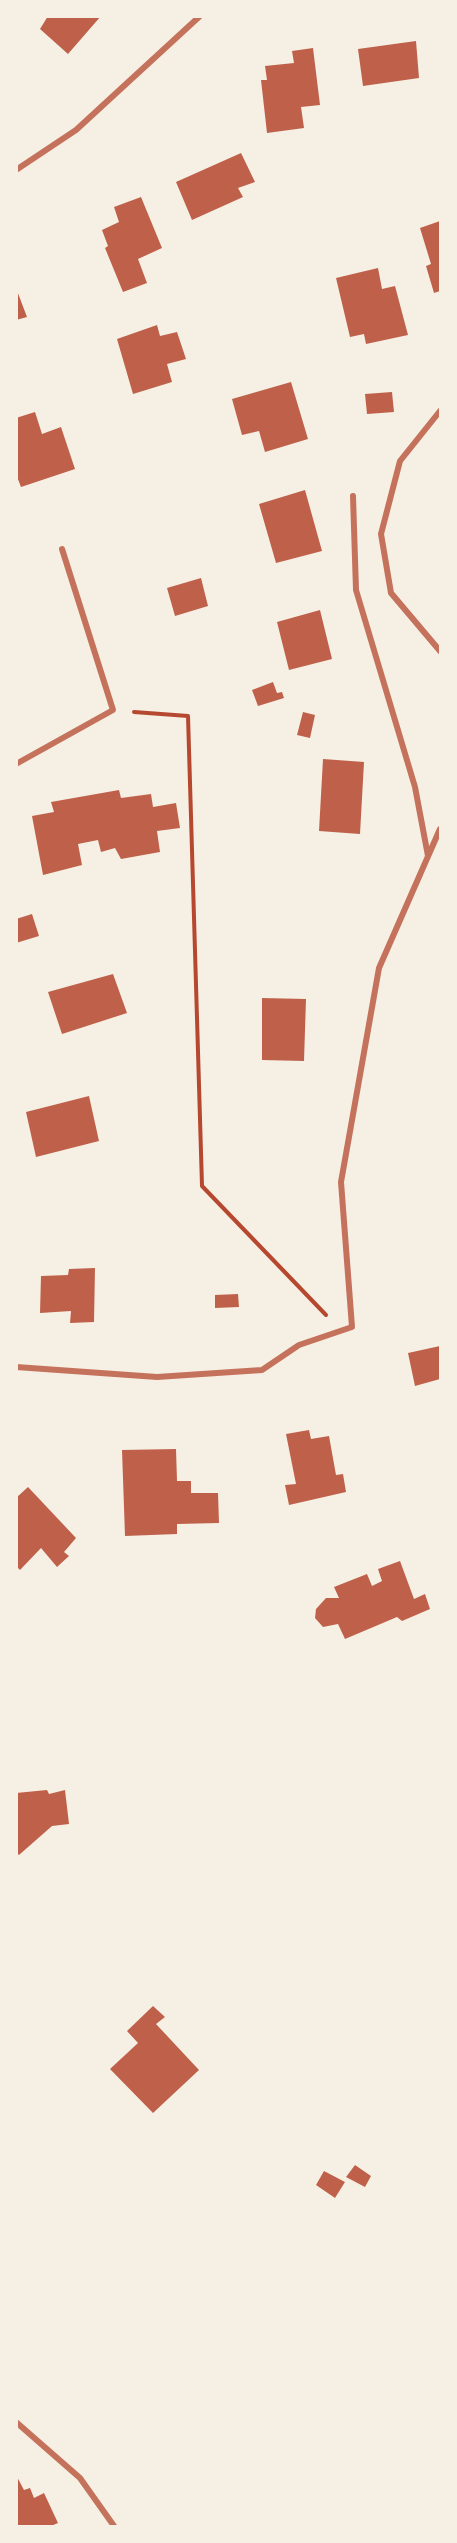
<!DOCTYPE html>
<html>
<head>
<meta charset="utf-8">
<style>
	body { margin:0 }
	#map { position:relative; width:457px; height:2543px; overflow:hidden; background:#f6efe4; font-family:"Nunito Sans",sans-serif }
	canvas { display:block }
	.frame { position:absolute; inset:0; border:18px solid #f6efe4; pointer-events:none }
</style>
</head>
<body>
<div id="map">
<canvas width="457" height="2543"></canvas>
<div class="frame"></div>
</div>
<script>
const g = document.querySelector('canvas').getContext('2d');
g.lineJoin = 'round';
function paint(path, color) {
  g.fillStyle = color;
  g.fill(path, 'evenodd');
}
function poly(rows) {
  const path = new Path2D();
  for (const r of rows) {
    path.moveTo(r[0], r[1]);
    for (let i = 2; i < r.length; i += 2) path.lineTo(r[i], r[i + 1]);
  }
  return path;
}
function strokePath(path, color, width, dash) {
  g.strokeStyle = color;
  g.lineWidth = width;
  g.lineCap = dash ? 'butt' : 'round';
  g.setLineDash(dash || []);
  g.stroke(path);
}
paint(poly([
	[48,16,101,16,68,54,40,29],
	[416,41,419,78,363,86,358,49],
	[313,48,320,105,301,107,304,128,267,133,261,80,267,80,265,66,294,63,292,51],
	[241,153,255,182,238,188,243,197,192,220,176,182],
	[141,197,162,248,138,259,147,283,123,292,105,248,108,246,102,230,119,222,114,207],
	[440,221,440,291,434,293,426,266,431,264,420,228],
	[378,268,382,289,395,286,408,335,366,344,364,334,350,337,336,278],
	[16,288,27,317,16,320],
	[157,325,160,336,177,332,186,359,167,364,172,382,133,394,117,339],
	[291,382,308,439,265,452,259,431,242,435,232,399],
	[392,392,394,412,367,414,365,394],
	[35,412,42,434,61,427,75,469,21,487,16,474,16,418],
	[305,490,322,551,276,563,259,504],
	[201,578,208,606,175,616,167,588],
	[320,610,332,659,289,670,277,622],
	[273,682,277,693,282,692,284,698,258,706,252,690],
	[303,712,315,715,310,738,297,735],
	[323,759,364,762,360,834,319,831],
	[119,790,121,798,151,794,153,807,176,803,180,828,157,831,160,852,121,859,115,848,101,852,98,840,78,844,82,865,43,875,32,816,54,812,51,802],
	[32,914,39,936,16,943,16,919],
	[113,974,127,1013,62,1034,48,992],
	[262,998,306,999,304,1061,262,1060],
	[89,1096,99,1141,36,1157,26,1112],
	[95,1268,94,1322,70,1323,71,1311,40,1313,41,1276,68,1275,69,1269],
	[238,1294,239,1307,215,1308,215,1295],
	[440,1346,440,1379,415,1386,408,1353],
	[309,1430,311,1439,329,1436,336,1475,343,1474,346,1492,289,1505,285,1485,296,1484,286,1434],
	[176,1449,177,1481,191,1481,191,1493,218,1493,219,1523,177,1524,177,1534,125,1536,122,1450],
	[28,1487,76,1538,64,1552,69,1556,57,1567,41,1548,20,1570,16,1566,16,1498],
	[400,1561,414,1599,425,1594,430,1609,402,1621,397,1617,345,1639,338,1624,323,1627,315,1618,316,1609,326,1598,339,1598,334,1587,367,1574,372,1586,382,1581,378,1569],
	[47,1790,49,1794,65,1790,69,1824,52,1826,19,1855,16,1852,16,1793],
	[153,2006,165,2017,156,2024,199,2070,153,2113,110,2069,138,2043,127,2031],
	[355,2165,371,2176,365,2187,346,2177],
	[324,2171,345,2182,335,2198,316,2185],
	[16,2475,24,2490,30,2488,34,2498,44,2493,58,2523,51,2526,16,2526]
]), '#bf614a');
strokePath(poly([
	[134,712,188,716,202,1186,326,1315]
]), '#b5482f', 4);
strokePath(poly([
	[16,170,76,130,200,16],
	[440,411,400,461,381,534,391,593,440,651],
	[353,496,356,590,415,787,428,856],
	[16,764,113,710,62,549],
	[16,1367,157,1377,262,1370,299,1345,352,1327,341,1182,379,968,440,829],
	[16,2422,80,2478,114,2526]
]), '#c5725c', 6);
</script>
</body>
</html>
